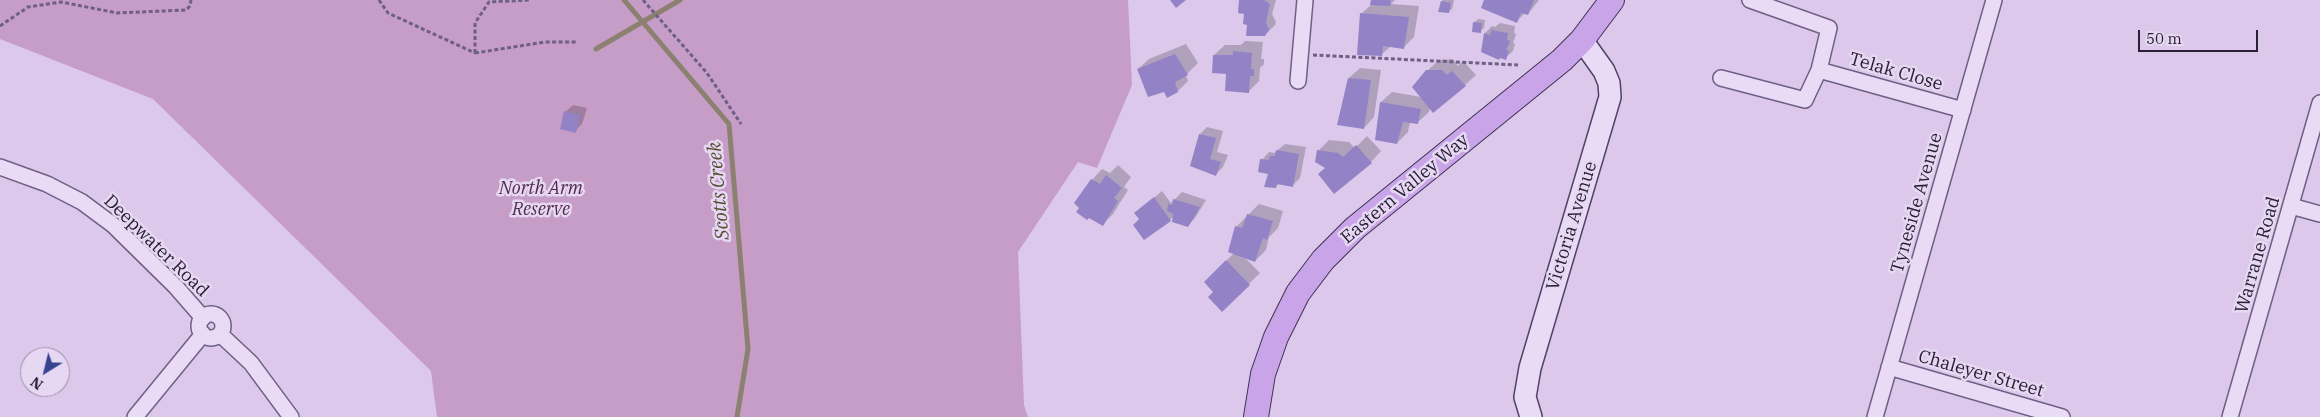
<!DOCTYPE html>
<html>
<head>
<meta charset="utf-8">
<style>
	body { margin:0 }
	#map { position:relative; width:2320px; height:417px; overflow:hidden; background:#dbc8ea; font-family:"IBM Plex Serif",serif }
	canvas { display:block }
	.north { position:absolute; left:20px; top:347px; width:50px; height:50px; box-sizing:border-box; background:#e6d7f2; border:1px solid #9a8ea7; border-radius:50%; rotate:216deg; font-size:14px; font-weight:700; line-height:20px; text-align:center; color:#282136 }
	.north::after { content:''; display:block; margin:auto; width:18px; height:22px; background:#35438e; clip-path:polygon(50% 0,100% 100%,50% 72%,0 100%) }
	.scale { position:absolute; left:2138px; top:30px; width:120px; height:22px; box-sizing:border-box; border:2px solid #282136; border-top:0; padding-left:6px; font-size:15px; line-height:18px; white-space:nowrap; color:#282136; -webkit-text-stroke:4px #e6d7f2; paint-order:stroke }
</style>
</head>
<body>
<div id="map">
<canvas width="2320" height="417"></canvas>
<div class="north">N</div>
<div class="scale">50 m</div>
</div>
<script>
const g = document.querySelector('canvas').getContext('2d');
g.lineJoin = 'round';
function paint(path, color) {
  g.fillStyle = color;
  g.fill(path, 'evenodd');
}
function poly(rows) {
  const path = new Path2D();
  for (const r of rows) {
    if (r.length === 3) {
      path.moveTo(r[0] + r[2], r[1]);
      path.arc(r[0], r[1], r[2], 0, 2 * Math.PI);
      continue;
    }
    path.moveTo(r[0], r[1]);
    for (let i = 2; i < r.length; i += 2) path.lineTo(r[i], r[i + 1]);
  }
  return path;
}
function strokePath(path, color, width, dash) {
  g.strokeStyle = color;
  g.lineWidth = width;
  g.lineCap = dash ? 'butt' : 'round';
  g.setLineDash(dash || []);
  g.stroke(path);
}
function drawText(font, color, halo, rows, align = 'center') {
  g.font = font + ' "IBM Plex Serif",serif';
  g.lineWidth = 5;
  g.setLineDash([]);
  g.textBaseline = 'middle';
  g.strokeStyle = halo;
  g.fillStyle = color;
  for (const [text, x, y, turn = 0] of rows) {
    g.save();
    g.translate(x, y);
    g.rotate((+turn || 0) * Math.PI / 180);
    g.textAlign = isNaN(turn) ? turn : align;
    if (halo) g.strokeText(text, 0, 0);
    g.fillText(text, 0, 0);
    g.restore();
  }
}
paint(poly([
	[0,0,1128,0,1132,85,1097,168,1078,162,1018,252,1024,405,1028,417,437,417,431,371,153,99,0,39]
]), '#c69dc7');
paint(poly([
	[1240,0,1276,0,1272,14,1276,22,1275,25,1267,33,1245,12],
	[1372,0,1395,0,1391,4,1419,6,1414,37,1404,47,1391,46,1381,55,1361,14,1372,4],
	[1443,0,1454,0,1452,9,1448,12,1442,1],
	[1485,0,1539,0,1528,14,1525,13,1517,21],
	[1478,19,1485,20,1484,28,1480,31,1474,23],
	[1500,23,1515,26,1514,33,1516,34,1513,43,1515,44,1513,51,1505,58,1485,33,1492,26,1495,27],
	[1245,41,1263,42,1261,59,1264,59,1264,64,1260,68,1259,81,1248,92,1227,73,1214,55,1225,45,1241,45],
	[1186,44,1198,63,1186,75,1188,81,1178,91,1165,90,1138,69,1149,59],
	[1453,59,1458,66,1463,61,1476,75,1465,85,1430,107,1429,112,1418,122,1410,122,1408,132,1397,143,1381,102,1392,92,1421,97,1427,71,1439,60],
	[1360,68,1381,70,1374,117,1364,128,1349,78],
	[573,105,587,108,582,124,575,131,565,112],
	[1207,127,1223,131,1217,152,1228,155,1223,167,1216,174,1200,134],
	[1367,136,1381,151,1371,162,1327,167,1318,151,1329,140,1349,142,1355,148],
	[1285,144,1306,147,1300,178,1293,185,1280,183,1276,187,1262,160,1269,152,1274,153],
	[1118,165,1131,177,1124,187,1128,190,1113,214,1102,225,1092,180,1102,169,1110,173],
	[1162,191,1171,203,1182,192,1206,200,1195,218,1188,226,1174,216,1170,220,1141,219,1136,213],
	[1259,204,1283,211,1278,228,1269,237,1266,250,1255,261,1243,256,1260,273,1222,310,1215,292,1206,282,1234,253,1236,227]
]), '#0003');
strokePath(poly([
	[624,0,729,124,748,349,737,417],
	[596,49,680,0]
]), '#8c8170', 5);
paint(poly([
	[1170,0,1186,0,1176,8],
	[1239,0,1264,0,1270,4,1266,22,1269,30,1265,36,1246,36,1247,25,1243,24,1244,14,1238,13],
	[1371,0,1391,0,1390,6,1370,5],
	[1484,0,1534,0,1528,15,1521,13,1517,23,1481,8],
	[1441,1,1451,3,1449,13,1438,12],
	[1360,13,1409,17,1404,49,1383,46,1382,56,1357,55],
	[1473,22,1482,23,1481,33,1472,32],
	[1491,30,1508,33,1507,40,1510,41,1506,50,1509,51,1506,60,1500,58,1499,60,1481,52,1484,33,1490,35],
	[1233,51,1252,53,1251,69,1254,69,1254,76,1250,76,1249,93,1225,91,1226,74,1212,73,1213,55,1233,55],
	[1175,54,1188,75,1175,82,1178,92,1167,98,1164,92,1148,97,1137,69],
	[1426,70,1442,70,1447,75,1452,71,1466,86,1433,113,1412,87],
	[1348,78,1371,80,1364,129,1337,125],
	[1380,102,1421,109,1418,124,1403,122,1397,144,1375,140],
	[564,111,580,115,576,133,560,129],
	[1199,134,1216,138,1210,159,1221,162,1216,176,1190,166],
	[1356,145,1372,163,1334,194,1318,174,1325,168,1315,162,1317,150,1338,153,1343,157],
	[1276,150,1299,154,1293,187,1277,184,1276,188,1264,187,1268,174,1258,172,1260,159,1269,160,1270,156,1275,156],
	[1106,175,1122,188,1114,198,1118,201,1103,226,1089,218,1087,220,1076,212,1079,208,1074,203,1091,179,1100,184],
	[1154,197,1171,221,1144,240,1133,225,1139,219,1134,213],
	[1173,199,1200,207,1188,227,1172,222,1173,214,1167,211,1168,204,1172,205],
	[1247,214,1273,221,1267,240,1263,238,1255,262,1228,252,1235,226,1242,228],
	[1226,260,1250,285,1222,312,1208,297,1213,292,1204,282]
]), '#9382c5');
const street = poly([
	[1750,0,1829,28,1819,70,1963,110],
	[1721,78,1805,100,1819,70],
	[1298,81,1305,0],
	[0,167,47,184,82,202,113,225,176,287,203,318],
	[2291,206,2320,214],
	[211,326,12],
	[220,334,251,363,291,417],
	[1889,367,2062,417],
	[135,417,203,334],
	[1875,417,1994,0],
	[2230,417,2320,103]
]);
const secondary = poly([
	[1531,417,1525,397,1530,368,1610,97,1609,83,1604,71,1582,40]
]);
const primary = poly([
	[1256,417,1263,374,1276,337,1298,293,1323,260,1355,228,1562,60,1582,40,1612,0]
]);
strokePath(street, '#6d5f85', 18);
strokePath(secondary, '#4f4266', 24);
strokePath(primary, '#3d3253', 26);
strokePath(poly([
	[379,0,388,13,475,53],
	[643,0,707,73,741,124],
	[0,26,28,7,61,2,117,13,186,10,190,6,191,0],
	[475,53,545,42,578,42],
	[475,53,475,23,489,2,530,0],
	[1313,55,1518,65]
]), '#6d5f85', 3, [4, 2.5]);
strokePath(street, '#e9dbf6', 15);
strokePath(secondary, '#e9dbf6', 21);
strokePath(primary, '#c9a4e9', 24);
drawText('18px', '#282136', '#e6d7f2', [
	["Telak Close",1896,72,16],
	["Eastern Valley Way",1405,189,-40],
	["Tyneside Avenue",1917,203,-74],
	["Victoria Avenue",1572,226,-73],
	["Deepwater Road",156,246,44],
	["Warrane Road",2258,255,-74],
	["Chaleyer Street",1981,374,16]
]);
drawText('italic 18px', '#512a4d', '#e6d7f2', [
	["North Arm",541,189],
	["Reserve",541,210]
]);
drawText('italic 19px', '#554d32', '#e6d7f2', [
	["Scotts Creek",719,191,-95]
]);
</script>
</body>
</html>
